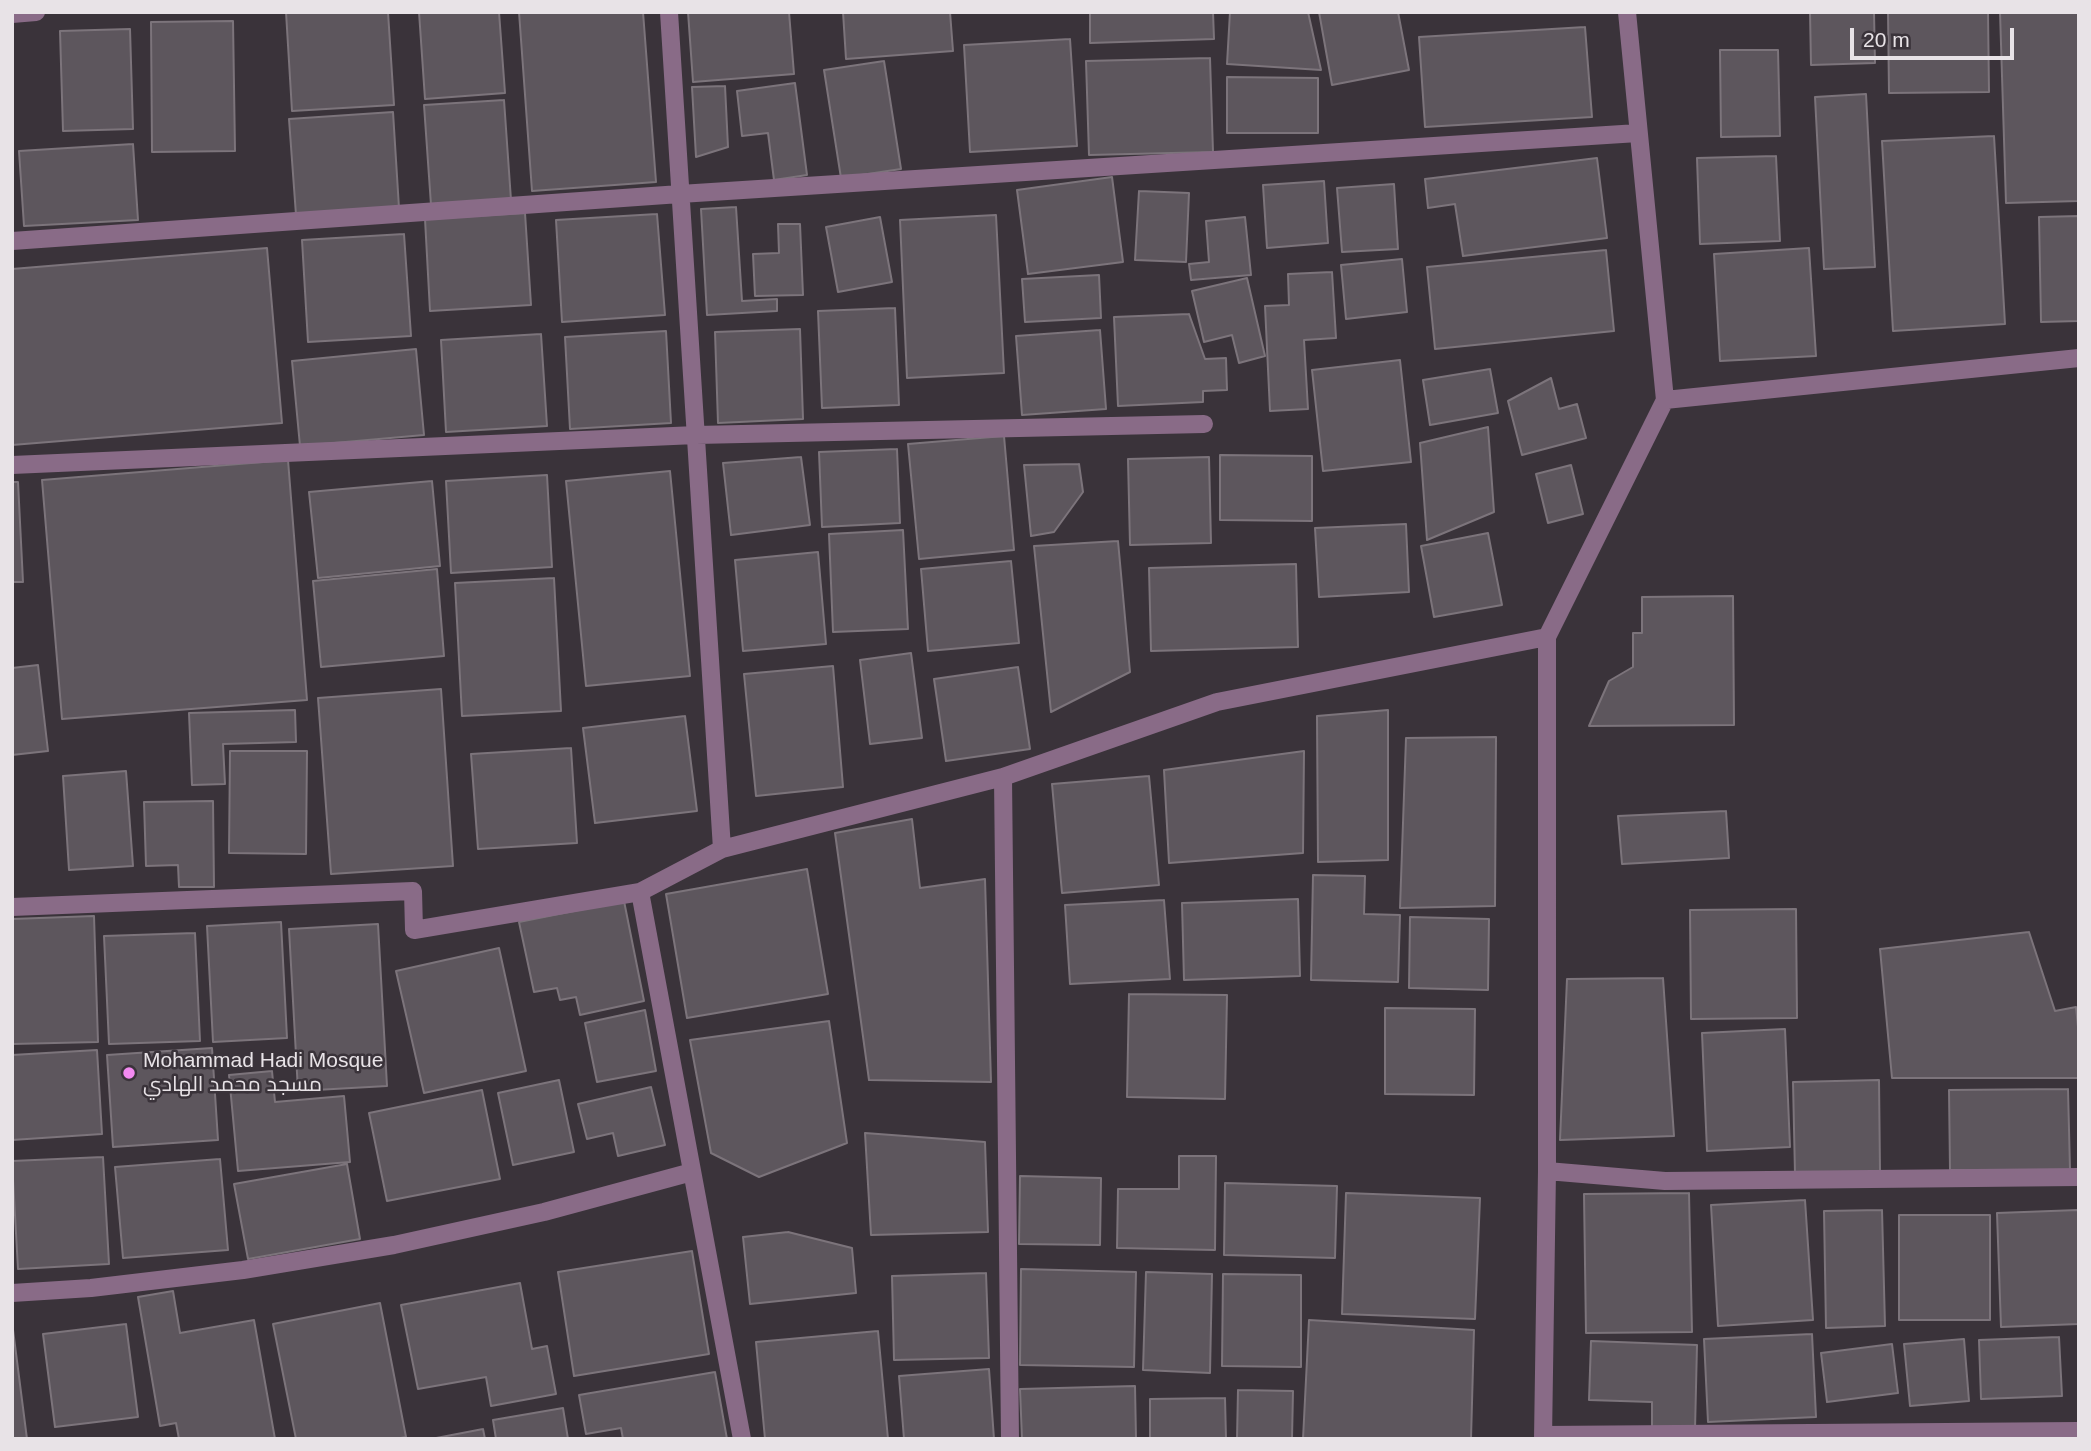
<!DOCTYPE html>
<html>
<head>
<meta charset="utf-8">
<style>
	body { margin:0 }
	#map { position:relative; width:2091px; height:1451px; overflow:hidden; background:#3a333a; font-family:Helvetica,sans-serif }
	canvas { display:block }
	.frame { position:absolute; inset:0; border:14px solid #e8e3e7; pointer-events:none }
	.scale { position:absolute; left:1850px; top:28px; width:164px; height:32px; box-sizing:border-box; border:4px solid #e8e3e7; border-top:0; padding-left:9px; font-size:21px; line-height:24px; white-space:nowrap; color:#e8e3e7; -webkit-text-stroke:5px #3a333a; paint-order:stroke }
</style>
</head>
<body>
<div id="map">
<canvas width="2091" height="1451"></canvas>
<div class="frame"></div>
<div class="scale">20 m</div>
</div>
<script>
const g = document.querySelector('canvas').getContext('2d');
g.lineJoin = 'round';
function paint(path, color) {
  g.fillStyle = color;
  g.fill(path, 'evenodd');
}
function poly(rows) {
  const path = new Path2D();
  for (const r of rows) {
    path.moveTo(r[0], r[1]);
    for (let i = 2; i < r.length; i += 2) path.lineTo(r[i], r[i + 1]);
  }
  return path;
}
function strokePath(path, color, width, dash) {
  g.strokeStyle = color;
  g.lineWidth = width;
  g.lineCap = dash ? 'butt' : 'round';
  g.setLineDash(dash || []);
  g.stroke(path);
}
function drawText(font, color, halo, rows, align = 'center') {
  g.font = font + ' Helvetica,Cairo,sans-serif';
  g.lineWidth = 5;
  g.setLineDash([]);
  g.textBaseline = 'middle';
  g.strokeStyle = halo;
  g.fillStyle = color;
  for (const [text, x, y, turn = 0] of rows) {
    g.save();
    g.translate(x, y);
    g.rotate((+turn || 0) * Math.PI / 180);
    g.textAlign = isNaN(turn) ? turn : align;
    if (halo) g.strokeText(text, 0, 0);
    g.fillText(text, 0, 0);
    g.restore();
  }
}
const building = poly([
	[286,12,388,12,394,105,292,111,286,12],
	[419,12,499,12,505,93,425,99,419,12],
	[519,12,643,12,656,182,532,191,519,12],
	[688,12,789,12,794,74,693,82,688,12],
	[843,12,950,12,953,51,846,59,843,12],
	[1090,12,1213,12,1214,39,1090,43,1090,12],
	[1230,12,1308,12,1321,70,1227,64,1230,12],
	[1319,12,1398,12,1409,70,1332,85,1319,12],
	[1810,12,1874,12,1875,63,1811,65,1810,12],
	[1888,12,1988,12,1989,92,1889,93,1888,12],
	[2000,12,2079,12,2079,201,2006,203,2000,12],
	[233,21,235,151,152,152,151,22,233,21],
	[1585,27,1592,117,1425,127,1419,37,1585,27],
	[130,29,133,129,63,131,60,31,130,29],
	[1070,39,1077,146,970,152,964,45,1070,39],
	[1720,50,1778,50,1780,136,1721,137,1720,50],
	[1210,58,1213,152,1089,155,1086,61,1210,58],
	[884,61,901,169,841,178,824,70,884,61],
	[1227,77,1318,78,1318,133,1227,133,1227,77],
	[795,83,807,175,774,180,768,133,742,136,737,91,795,83],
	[725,86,728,147,696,157,692,87,725,86],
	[1866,94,1875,267,1824,269,1815,97,1866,94],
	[504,100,511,200,431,205,424,105,504,100],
	[393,112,399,208,296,215,289,119,393,112],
	[1994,136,2005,324,1893,331,1882,141,1994,136],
	[133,144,138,220,24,226,19,151,133,144],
	[1776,156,1780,241,1700,244,1697,158,1776,156],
	[1597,158,1607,238,1463,256,1455,204,1428,208,1425,179,1597,158],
	[1112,177,1123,262,1028,274,1017,190,1112,177],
	[1324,181,1328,243,1267,248,1263,185,1324,181],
	[1394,184,1398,249,1342,252,1337,188,1394,184],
	[1139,191,1189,193,1186,262,1135,260,1139,191],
	[736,207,742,301,777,299,777,311,707,315,701,209,736,207],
	[525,213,531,305,430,311,425,219,525,213],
	[657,214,665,315,562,322,556,220,657,214],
	[996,215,1004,373,907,378,900,220,996,215],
	[2079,216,2079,321,2041,322,2039,217,2079,216],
	[880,217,892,282,838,292,826,227,880,217],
	[1245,217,1251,275,1191,280,1189,264,1209,262,1206,221,1245,217],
	[778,224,800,224,803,295,755,296,753,254,779,253,778,224],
	[404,234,411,336,308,342,302,240,404,234],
	[267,248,282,423,12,445,12,269,267,248],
	[1809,248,1816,356,1720,361,1714,254,1809,248],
	[1606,250,1614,331,1435,349,1427,267,1606,250],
	[1402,259,1407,312,1346,319,1341,265,1402,259],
	[1332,272,1336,338,1304,340,1308,409,1270,411,1265,306,1289,305,1288,274,1332,272],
	[1099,275,1101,318,1025,322,1022,279,1099,275],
	[1247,278,1265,356,1239,363,1232,335,1204,342,1192,291,1247,278],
	[895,308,899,405,822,408,818,311,895,308],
	[1189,314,1205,359,1226,358,1227,390,1203,391,1203,402,1118,406,1114,317,1189,314],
	[800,329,803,419,718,423,715,332,800,329],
	[1100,330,1106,409,1022,415,1016,336,1100,330],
	[666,331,671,423,570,429,565,337,666,331],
	[541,334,547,426,446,432,441,340,541,334],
	[416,349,424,435,300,446,292,361,416,349],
	[1400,360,1411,462,1323,471,1312,370,1400,360],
	[1490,369,1498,413,1430,425,1423,380,1490,369],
	[1551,378,1559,409,1577,404,1586,438,1522,455,1508,401,1551,378],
	[1488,427,1494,512,1427,540,1420,443,1488,427],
	[1004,436,1014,550,919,559,908,444,1004,436],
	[897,449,900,523,822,527,819,452,897,449],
	[1220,455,1312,456,1312,521,1220,520,1220,455],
	[801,457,810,525,731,535,723,463,801,457],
	[1209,457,1211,543,1130,545,1128,459,1209,457],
	[288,460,307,700,62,719,42,480,288,460],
	[1079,464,1083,492,1054,532,1031,536,1024,465,1079,464],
	[1571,465,1583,514,1548,523,1536,474,1571,465],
	[670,471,690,676,586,686,566,481,670,471],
	[547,475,552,567,451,573,446,481,547,475],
	[432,481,440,566,318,578,309,492,432,481],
	[12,482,18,482,23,582,12,582,12,482],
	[1406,524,1409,592,1319,597,1315,528,1406,524],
	[903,530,908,629,833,632,829,534,903,530],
	[1488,533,1502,605,1434,617,1421,546,1488,533],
	[1118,541,1130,672,1051,712,1034,546,1118,541],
	[818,552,826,644,743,651,735,560,818,552],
	[1011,561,1019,643,928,651,921,569,1011,561],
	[1296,564,1298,647,1151,651,1149,568,1296,564],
	[437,569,444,656,321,667,313,581,437,569],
	[554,578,561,711,462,716,455,583,554,578],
	[1733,596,1734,725,1589,726,1609,681,1633,667,1633,633,1642,633,1642,597,1733,596],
	[911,653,922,738,870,744,860,660,911,653],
	[38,665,48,751,12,755,12,668,38,665],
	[833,666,843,787,756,796,744,674,833,666],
	[1018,667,1030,749,946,761,934,679,1018,667],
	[441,689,453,866,331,874,318,698,441,689],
	[295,710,296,742,223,744,225,784,192,785,189,713,295,710],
	[1388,710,1388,860,1318,862,1317,716,1388,710],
	[685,716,697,811,595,823,583,728,685,716],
	[1496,737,1495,906,1400,908,1406,738,1496,737],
	[571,748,577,843,478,849,471,754,571,748],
	[230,751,307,751,306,854,229,853,230,751],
	[1304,751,1303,853,1169,863,1164,770,1304,751],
	[126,771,133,866,69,870,63,776,126,771],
	[1149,776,1159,885,1062,893,1052,784,1149,776],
	[213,801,214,887,179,887,178,865,146,866,144,802,213,801],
	[1726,811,1729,858,1622,864,1618,816,1726,811],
	[912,819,920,888,985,879,991,1082,869,1080,835,833,912,819],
	[807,869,828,994,687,1018,666,894,807,869],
	[1313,875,1365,876,1364,914,1400,915,1398,982,1311,980,1313,875],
	[1298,899,1300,976,1184,980,1182,903,1298,899],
	[1164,900,1170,979,1070,984,1065,905,1164,900],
	[624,901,644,1001,580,1015,576,997,560,1000,557,988,534,992,519,922,624,901],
	[1796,909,1797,1018,1691,1019,1690,910,1796,909],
	[94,916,98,1042,12,1044,12,919,94,916],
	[1410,917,1489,919,1488,990,1409,988,1410,917],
	[281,922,287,1038,213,1042,207,926,281,922],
	[378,924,387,1086,298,1091,289,929,378,924],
	[2029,932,2055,1011,2076,1007,2079,1037,2079,1078,1892,1078,1880,949,2029,932],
	[195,933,200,1041,109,1044,104,936,195,933],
	[499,948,526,1071,424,1093,396,971,499,948],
	[1663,978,1674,1136,1560,1140,1567,979,1663,978],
	[1129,994,1227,995,1225,1099,1127,1097,1129,994],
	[1385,1008,1475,1009,1474,1095,1385,1094,1385,1008],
	[645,1010,656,1071,597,1082,585,1023,645,1010],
	[829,1021,847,1143,759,1177,711,1153,690,1040,829,1021],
	[1785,1029,1790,1147,1707,1151,1702,1033,1785,1029],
	[212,1048,218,1140,113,1147,107,1055,212,1048],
	[97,1050,102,1134,12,1140,12,1055,97,1050],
	[272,1071,275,1102,344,1096,350,1162,238,1171,229,1075,272,1071],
	[559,1080,574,1152,513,1165,498,1093,559,1080],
	[1879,1080,1880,1172,1795,1174,1793,1082,1879,1080],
	[651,1087,665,1145,618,1156,613,1133,587,1139,578,1104,651,1087],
	[2068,1089,2070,1170,1950,1170,1949,1090,2068,1089],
	[482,1090,500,1179,387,1201,369,1113,482,1090],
	[865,1133,985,1142,988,1232,871,1235,865,1133],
	[1179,1156,1216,1156,1215,1250,1117,1248,1118,1189,1179,1189,1179,1156],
	[103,1157,109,1264,18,1269,12,1161,103,1157],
	[220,1159,228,1250,123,1258,115,1167,220,1159],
	[347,1164,360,1239,248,1259,234,1184,347,1164],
	[1020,1176,1101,1178,1100,1245,1019,1244,1020,1176],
	[1225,1183,1337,1186,1335,1258,1224,1255,1225,1183],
	[1346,1193,1480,1198,1475,1319,1342,1314,1346,1193],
	[1689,1193,1692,1332,1586,1333,1584,1194,1689,1193],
	[1805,1200,1813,1320,1718,1326,1711,1205,1805,1200],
	[1882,1210,1885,1326,1826,1328,1824,1211,1882,1210],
	[2078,1210,2079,1324,2001,1327,1997,1213,2078,1210],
	[1899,1215,1990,1215,1990,1320,1899,1320,1899,1215],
	[788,1232,852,1248,856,1293,750,1304,743,1237,788,1232],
	[692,1251,709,1354,574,1376,558,1272,692,1251],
	[1021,1269,1136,1272,1134,1367,1020,1365,1021,1269],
	[1146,1272,1212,1274,1210,1373,1143,1370,1146,1272],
	[986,1273,989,1358,894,1360,892,1276,986,1273],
	[1223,1274,1301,1275,1301,1367,1222,1366,1223,1274],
	[520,1283,532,1349,547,1346,556,1394,491,1406,486,1377,418,1389,401,1305,520,1283],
	[173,1291,180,1333,254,1320,275,1439,179,1439,176,1423,160,1426,138,1297,173,1291],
	[380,1303,406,1437,395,1439,296,1439,273,1324,380,1303],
	[1309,1320,1474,1330,1471,1439,1303,1439,1309,1320],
	[12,1322,27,1439,12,1439,12,1322],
	[126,1324,138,1417,55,1427,43,1334,126,1324],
	[878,1331,888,1439,765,1439,756,1342,878,1331],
	[1812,1334,1816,1417,1708,1422,1704,1339,1812,1334],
	[2059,1337,2062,1396,1981,1399,1979,1340,2059,1337],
	[1964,1339,1969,1401,1910,1406,1904,1344,1964,1339],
	[1591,1341,1697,1345,1695,1430,1652,1429,1652,1402,1589,1400,1591,1341],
	[1892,1344,1898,1393,1827,1402,1821,1353,1892,1344],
	[989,1369,994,1439,904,1439,899,1376,989,1369],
	[715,1372,727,1439,623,1439,621,1428,586,1434,579,1395,715,1372],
	[1135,1386,1136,1439,1022,1439,1020,1389,1135,1386],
	[1238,1390,1293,1391,1292,1439,1237,1439,1238,1390],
	[1225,1398,1226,1439,1150,1439,1150,1399,1225,1398],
	[563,1408,568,1439,496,1439,493,1420,563,1408],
	[483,1429,485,1439,431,1439,483,1429]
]);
paint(building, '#5d565d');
strokePath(building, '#7c747b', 2);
strokePath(poly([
	[669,12,722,849],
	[12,14,36,12],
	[12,241,680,194,1638,133],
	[1665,400,2079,358],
	[12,465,696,435,1204,424],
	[1003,777,1010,1439],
	[640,892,742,1439],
	[12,907,413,891,414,930,640,892,722,849,1003,777,1217,702,1547,637],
	[1547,1171,1665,1181,2079,1177],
	[12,1293,91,1288,243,1270,394,1245,544,1212,692,1172],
	[1543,1435,2079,1431],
	[1543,1439,1547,1171,1547,637,1665,400,1627,12]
]), '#896b87', 18);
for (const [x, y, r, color] of [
	[129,1073,7,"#f38af1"]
]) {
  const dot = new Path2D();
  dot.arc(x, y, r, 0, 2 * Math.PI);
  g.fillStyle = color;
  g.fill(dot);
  strokePath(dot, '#3a333a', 2.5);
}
drawText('21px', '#e8e3e7', '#3a333a', [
	["Mohammad Hadi Mosque",143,1061],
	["مسجد محمد الهادي",143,1085]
], 'left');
</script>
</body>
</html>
